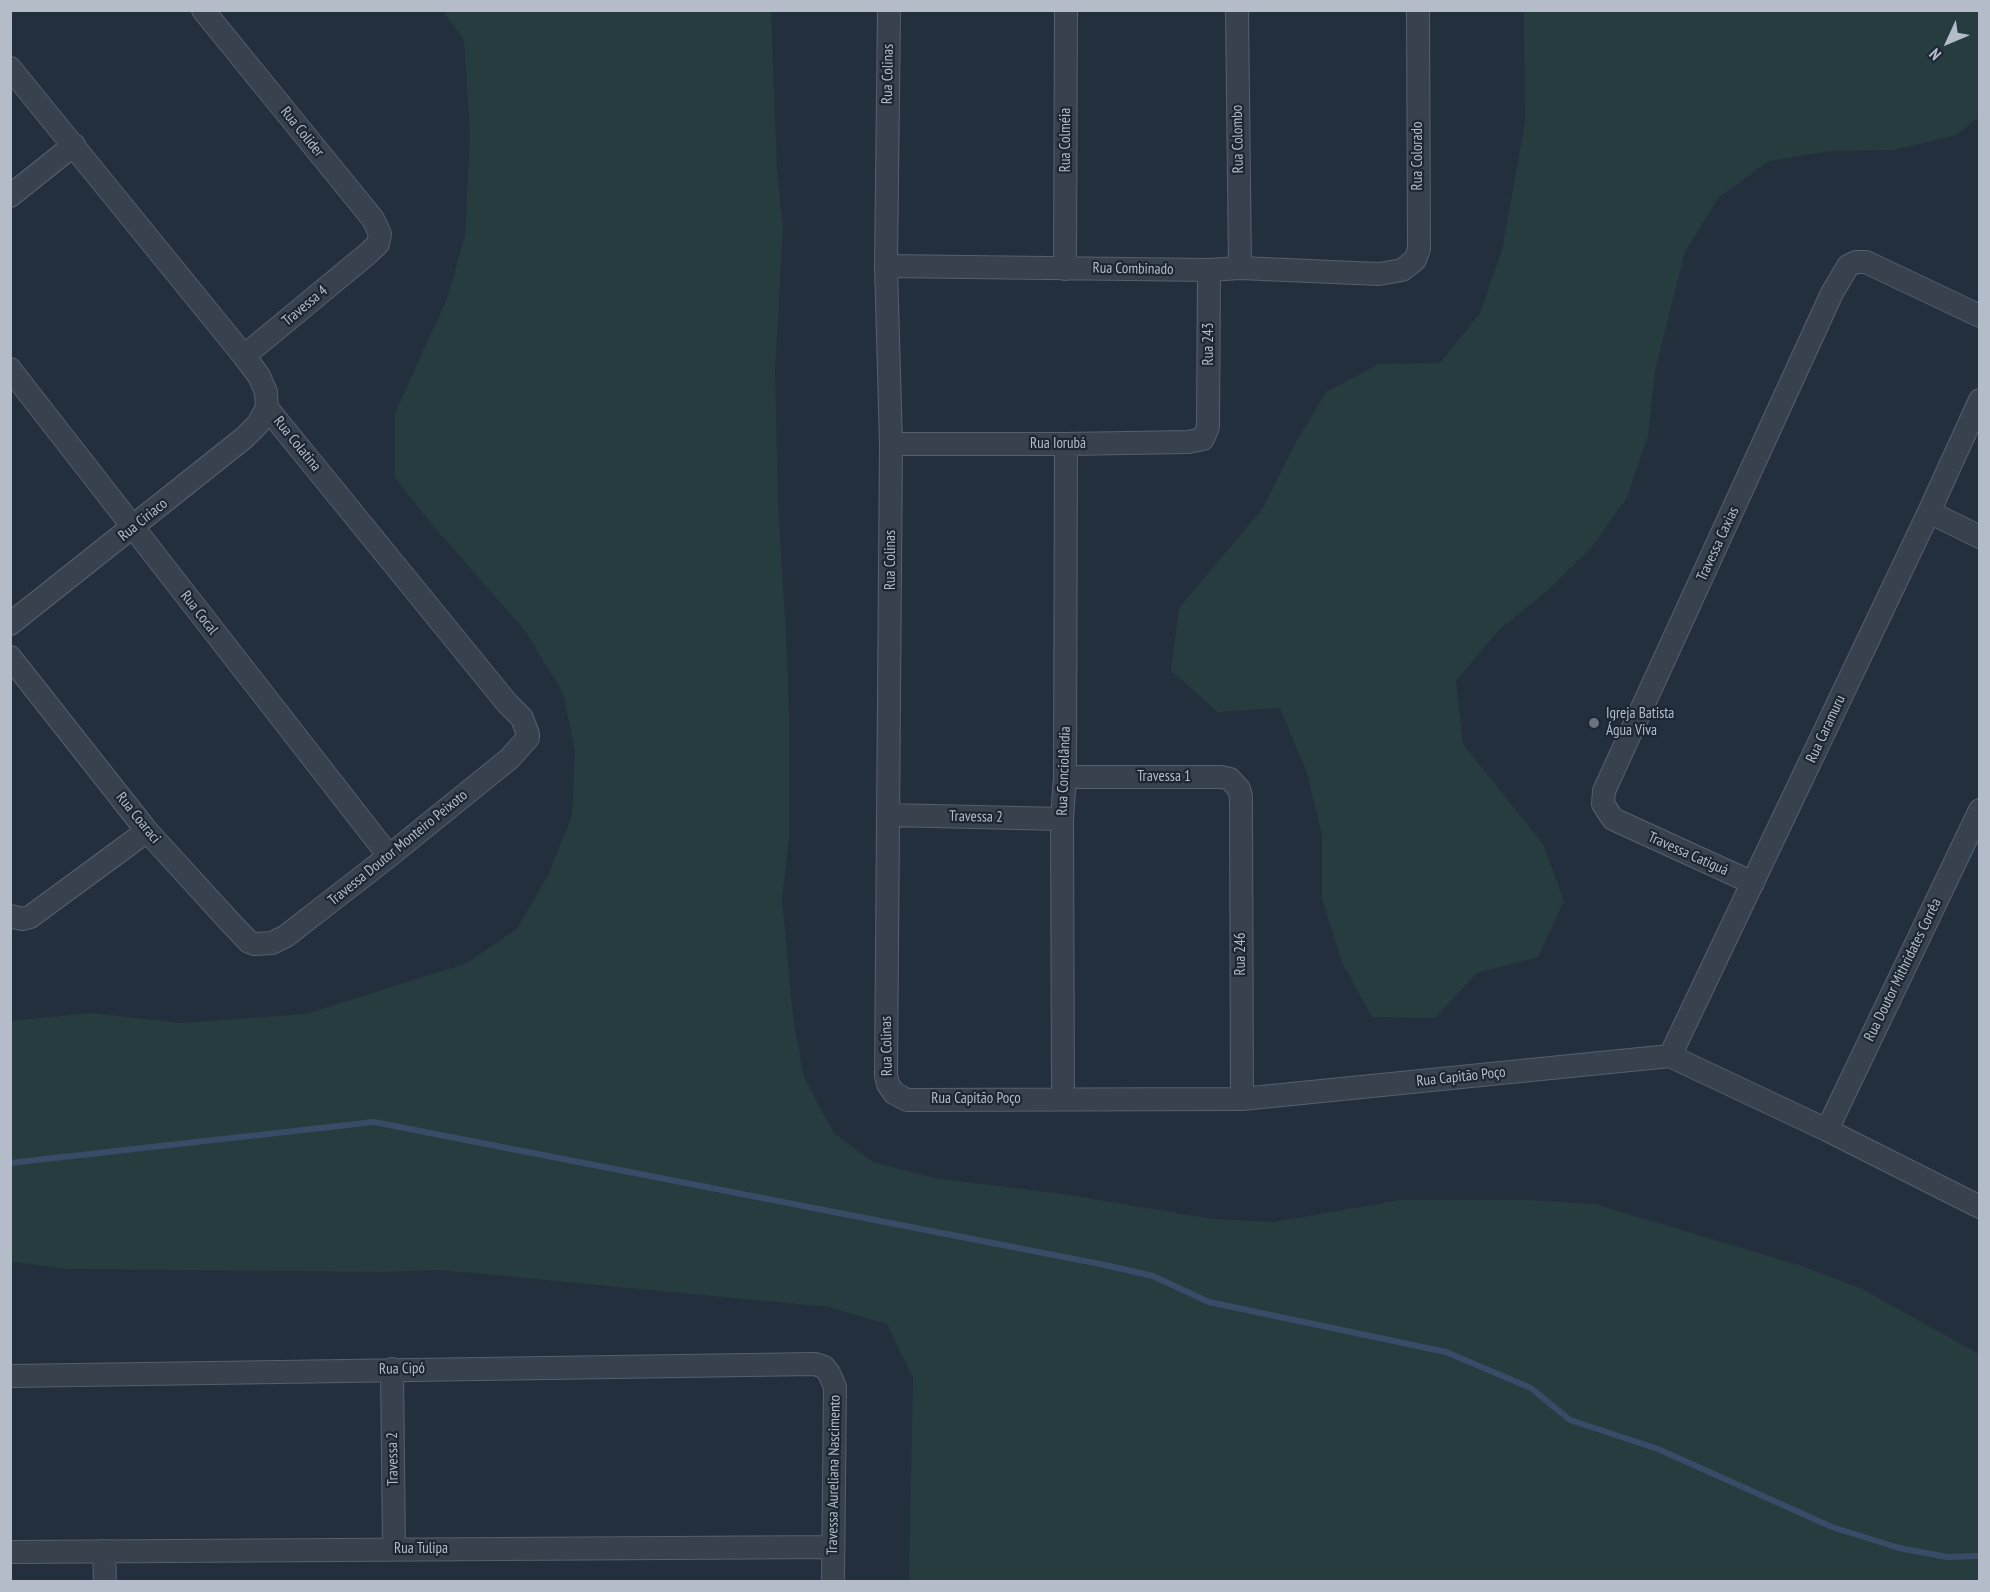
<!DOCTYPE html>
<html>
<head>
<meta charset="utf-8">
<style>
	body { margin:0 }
	#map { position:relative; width:1990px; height:1592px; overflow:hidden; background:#242f3e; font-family:"PT Sans Narrow",sans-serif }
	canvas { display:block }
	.frame { position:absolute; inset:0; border:12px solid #b4bcc9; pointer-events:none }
	.north { position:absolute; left:1918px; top:12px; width:60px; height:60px; -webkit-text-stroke:4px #1d2633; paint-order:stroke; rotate:226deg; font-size:16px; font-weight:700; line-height:24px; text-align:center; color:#b4bcc9 }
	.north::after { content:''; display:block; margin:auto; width:21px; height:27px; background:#b4bcc9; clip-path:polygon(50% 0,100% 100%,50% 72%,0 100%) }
</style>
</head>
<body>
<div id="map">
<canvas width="1990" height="1592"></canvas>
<div class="frame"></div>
<div class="north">N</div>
</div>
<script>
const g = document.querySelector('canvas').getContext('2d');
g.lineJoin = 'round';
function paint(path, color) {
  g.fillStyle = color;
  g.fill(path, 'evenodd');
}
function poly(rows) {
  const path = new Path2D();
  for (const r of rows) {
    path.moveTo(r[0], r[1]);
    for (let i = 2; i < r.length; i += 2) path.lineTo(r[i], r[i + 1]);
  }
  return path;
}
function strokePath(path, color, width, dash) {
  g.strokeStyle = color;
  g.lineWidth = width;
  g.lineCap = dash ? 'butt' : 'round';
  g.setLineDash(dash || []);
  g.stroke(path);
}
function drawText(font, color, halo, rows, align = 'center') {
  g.font = font + ' "PT Sans Narrow",sans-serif';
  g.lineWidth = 4.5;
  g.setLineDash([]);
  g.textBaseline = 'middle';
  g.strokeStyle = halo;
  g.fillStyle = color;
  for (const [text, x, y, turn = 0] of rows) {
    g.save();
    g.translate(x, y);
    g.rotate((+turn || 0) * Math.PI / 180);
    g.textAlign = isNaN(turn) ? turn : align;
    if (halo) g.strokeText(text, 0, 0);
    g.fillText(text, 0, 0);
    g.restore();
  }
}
paint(poly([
	[443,11,771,11,777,169,783,230,775,370,778,504,787,653,789,717,789,838,782,898,793,1017,804,1078,834,1133,873,1162,934,1178,1064,1194,1212,1219,1274,1222,1400,1200,1529,1200,1595,1204,1802,1266,1862,1289,1979,1354,1979,1581,1499,1582,1497,1580,1486,1582,909,1581,913,1378,887,1324,828,1307,442,1270,380,1272,65,1269,11,1261,11,1021,91,1013,181,1023,306,1014,467,963,517,929,548,875,572,816,575,752,563,693,526,632,436,529,395,478,395,413,447,299,465,236,470,133,464,40],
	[1524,11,1979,11,1979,117,1956,135,1894,150,1831,151,1769,161,1718,198,1685,252,1655,371,1648,436,1627,497,1592,547,1548,590,1498,631,1456,681,1463,744,1543,844,1564,901,1538,957,1477,973,1435,1018,1372,1017,1342,962,1322,899,1322,835,1307,773,1280,708,1218,712,1171,671,1179,608,1263,508,1293,448,1326,392,1379,364,1440,363,1480,313,1502,250,1525,123]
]), '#263c3f');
strokePath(poly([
	[10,1163,374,1122,1105,1265,1153,1276,1209,1302,1446,1352,1531,1388,1570,1420,1658,1449,1832,1527,1899,1548,1947,1557,1980,1556]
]), '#394c67', 6);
const street = poly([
	[203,10,373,219,380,234,378,244,365,256,244,356],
	[889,10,886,266,891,444,886,1075,888,1084,894,1093,907,1100,1242,1099,1670,1056,1827,1130,1980,1207],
	[1237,10,1240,268],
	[10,68,244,356,259,376,266,392,267,408,507,703,522,718,528,734,528,738,509,759,389,856,286,936,272,943,255,944,249,942,230,922,147,831,10,657],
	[10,196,74,145],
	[886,266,1209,270,1240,268,1379,274,1402,270,1415,260,1419,249,1418,10],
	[1065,269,1066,10],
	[10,369,389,856],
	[891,444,1066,444,1188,442,1203,439,1208,427,1209,270],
	[1929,512,1980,537],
	[10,624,244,438,258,424,267,408],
	[1065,777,1221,777,1230,779,1239,789,1241,797,1242,1099],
	[889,815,1062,819],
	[1753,883,1613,819,1603,804,1604,791,1832,293,1848,266,1856,262,1866,262,1980,316],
	[10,916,22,919,30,917,147,831],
	[1670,1056,1929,512,1980,400],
	[1063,1099,1062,819,1065,777,1066,444],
	[1827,1130,1980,810],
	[392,1369,394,1549],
	[10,1376,815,1364,824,1367,829,1373,835,1387,833,1582],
	[104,1551,105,1582],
	[10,1552,832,1547]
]);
strokePath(street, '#565f6c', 24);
strokePath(street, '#38414e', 22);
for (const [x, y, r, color] of [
	[1594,723,6,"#6b7280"]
]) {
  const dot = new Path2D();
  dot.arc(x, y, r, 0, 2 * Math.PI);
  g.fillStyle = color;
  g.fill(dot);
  strokePath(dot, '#1d2633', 2);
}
drawText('15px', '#b4bcc9', '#1d2633', [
	["Rua Colinas",888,74,-89],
	["Rua Colider",302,132,51],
	["Rua Colombo",1238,139,-91],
	["Rua Colméia",1066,140,-90],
	["Rua Colorado",1418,156,-90],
	["Rua Combinado",1133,269,1],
	["Travessa 4",305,306,-40],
	["Rua 243",1209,344,-90],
	["Rua Colatina",297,444,51],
	["Rua Iorubá",1058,444],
	["Rua Ciriaco",143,520,-39],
	["Travessa Caxias",1718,544,-65],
	["Rua Colinas",891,560,-90],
	["Rua Cocal",199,613,52],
	["Rua Caramuru",1826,729,-65],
	["Rua Conciolândia",1064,771,-88],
	["Travessa 1",1164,777],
	["Travessa 2",976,817,1],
	["Rua Coaraci",138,818,51],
	["Travessa Doutor Monteiro Peixoto",398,848,-39],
	["Travessa Catiguá",1688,854,24],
	["Rua 246",1241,954,-90],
	["Rua Doutor Mithridates Corrêa",1903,970,-64],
	["Rua Colinas",887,1046,-91],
	["Rua Capitão Poço",1461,1077,-6],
	["Rua Capitão Poço",976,1099],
	["Rua Cipó",402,1369,-1],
	["Travessa 2",393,1459,-91],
	["Travessa Aureliana Nascimento",834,1475,-89],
	["Rua Tulipa",421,1549]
]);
drawText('15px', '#b4bcc9', '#1d2633', [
	["Igreja Batista",1606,714],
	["Água Viva",1606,731]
], 'left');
</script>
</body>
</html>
